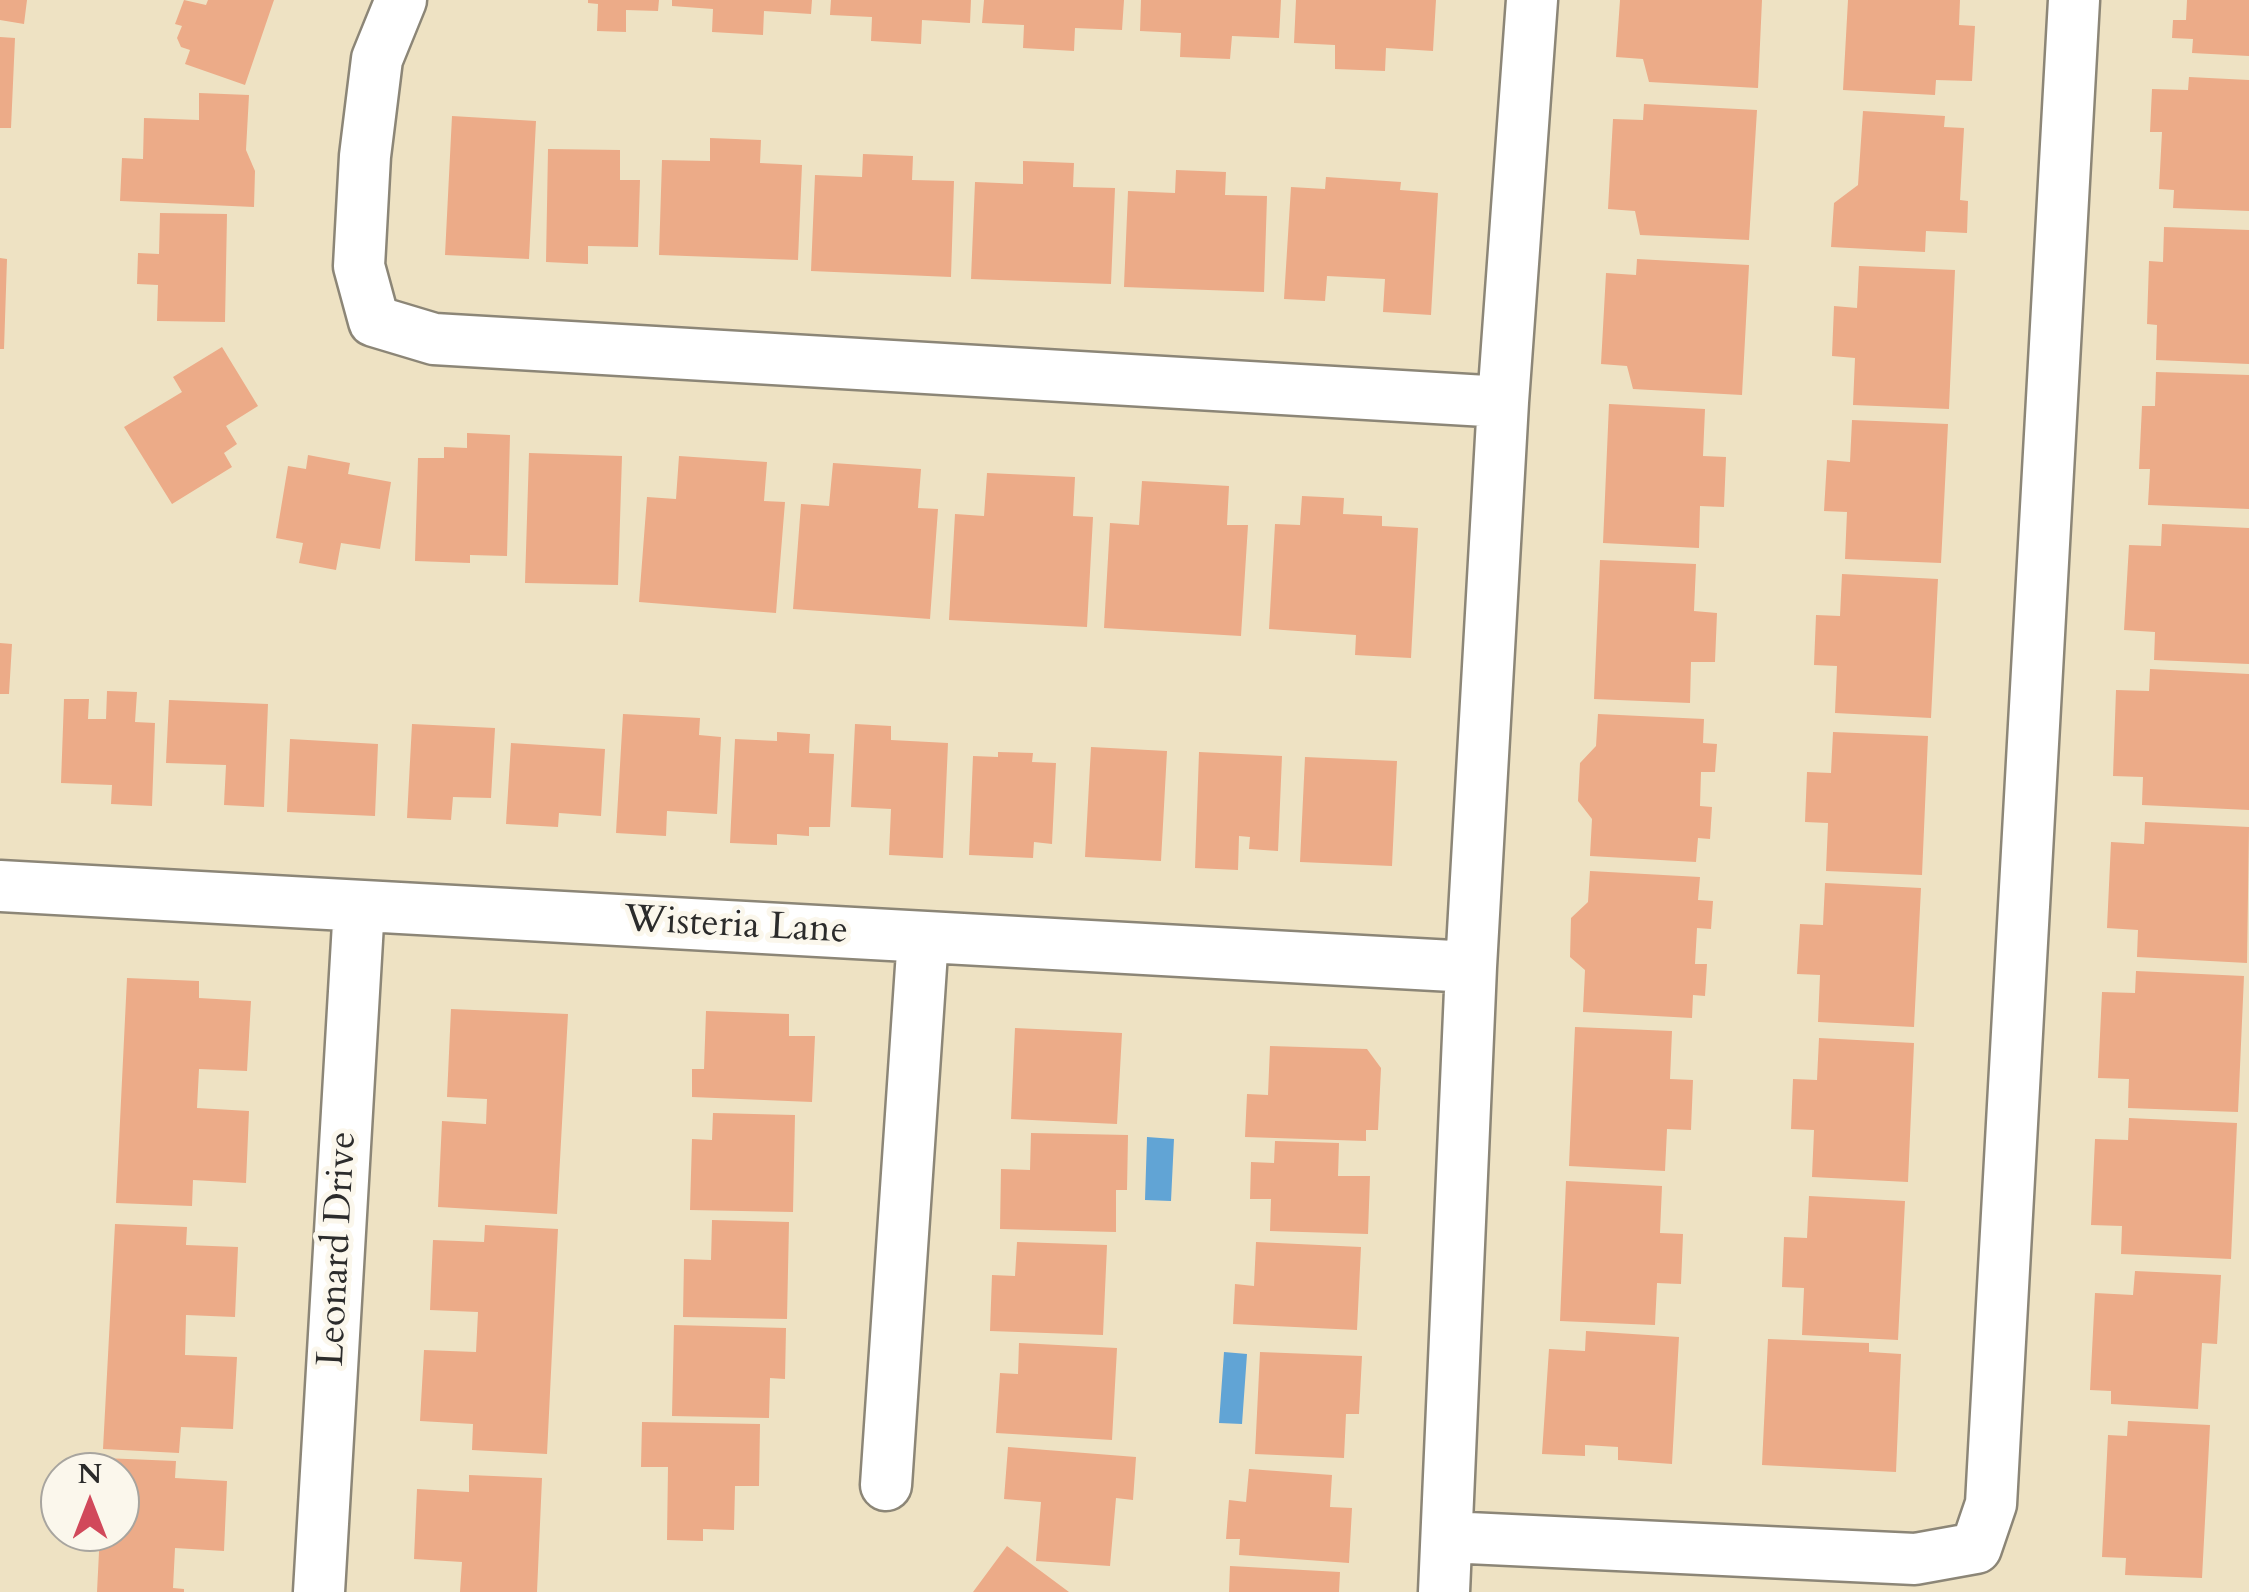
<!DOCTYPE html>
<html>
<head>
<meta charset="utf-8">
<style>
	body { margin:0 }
	#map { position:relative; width:2249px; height:1592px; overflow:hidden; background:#eee2c3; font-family:Cardo,serif }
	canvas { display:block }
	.north { position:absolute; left:40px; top:1452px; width:100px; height:100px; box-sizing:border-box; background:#fbf7ec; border:2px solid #a8a59f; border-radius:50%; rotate:0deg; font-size:28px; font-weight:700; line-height:40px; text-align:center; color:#2b2b2b }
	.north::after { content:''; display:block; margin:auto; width:35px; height:45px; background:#d1495b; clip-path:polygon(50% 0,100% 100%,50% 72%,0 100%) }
</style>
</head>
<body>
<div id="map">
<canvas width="2249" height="1592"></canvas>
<div class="north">N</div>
</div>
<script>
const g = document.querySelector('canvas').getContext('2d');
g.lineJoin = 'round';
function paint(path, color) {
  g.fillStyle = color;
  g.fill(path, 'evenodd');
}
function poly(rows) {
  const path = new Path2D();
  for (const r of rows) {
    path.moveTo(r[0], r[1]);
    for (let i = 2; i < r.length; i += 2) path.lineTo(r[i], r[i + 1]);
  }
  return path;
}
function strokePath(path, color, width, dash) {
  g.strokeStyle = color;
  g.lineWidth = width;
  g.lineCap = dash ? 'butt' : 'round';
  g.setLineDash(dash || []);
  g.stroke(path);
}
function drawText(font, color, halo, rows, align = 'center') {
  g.font = font + ' Cardo,serif';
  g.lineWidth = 10;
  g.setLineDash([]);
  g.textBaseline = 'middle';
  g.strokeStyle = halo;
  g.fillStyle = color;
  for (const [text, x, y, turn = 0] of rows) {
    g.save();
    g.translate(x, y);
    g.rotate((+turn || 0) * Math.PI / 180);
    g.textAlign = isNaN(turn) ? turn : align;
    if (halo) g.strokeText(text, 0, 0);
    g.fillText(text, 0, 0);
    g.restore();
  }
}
paint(poly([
	[1147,1137,1174,1139,1171,1201,1145,1200],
	[1224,1352,1247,1354,1242,1424,1219,1423]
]), '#61a4d5');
paint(poly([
	[0,0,27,0,24,24,0,20],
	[184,0,206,5,208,0,274,0,245,85,185,64,190,50,181,47,177,38,182,26,175,24],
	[588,0,659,0,658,11,626,10,626,32,597,31,598,4,588,3],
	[672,0,812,0,811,14,764,11,763,35,712,32,713,9,672,6],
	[831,0,971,0,970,23,922,20,921,44,871,41,872,17,830,15],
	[984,0,1124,0,1122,30,1075,28,1074,51,1023,48,1024,25,982,23],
	[1141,0,1281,0,1279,38,1232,36,1230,59,1180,57,1181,33,1140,31],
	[1296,0,1436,0,1433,51,1386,48,1385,71,1335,69,1335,45,1294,43],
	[1620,0,1762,0,1758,88,1649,82,1643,59,1616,57],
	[1848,0,1960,0,1959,25,1975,26,1972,81,1936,80,1935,95,1843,90],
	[2187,0,2249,0,2249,56,2192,53,2193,39,2172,38,2173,20,2186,20],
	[0,37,15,38,11,128,0,128],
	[2189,77,2249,80,2249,211,2173,208,2174,190,2159,189,2162,132,2150,132,2152,89,2188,90],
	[199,93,249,95,246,150,255,171,254,207,120,201,122,158,143,159,144,118,199,120],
	[1644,104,1757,110,1749,240,1640,235,1635,211,1608,209,1613,119,1643,120],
	[1863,111,1945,116,1944,127,1964,128,1960,200,1968,201,1967,233,1926,231,1925,252,1831,247,1834,203,1858,185],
	[452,116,536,121,529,259,445,255],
	[710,138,761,140,760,163,802,165,798,260,659,255,662,160,710,161],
	[548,149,620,150,620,180,640,180,638,247,588,246,588,264,546,262],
	[863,154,913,156,912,180,954,181,951,277,811,271,815,175,862,177],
	[1023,161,1074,163,1073,187,1115,188,1111,284,971,279,975,182,1023,184],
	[1176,170,1226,172,1225,195,1267,196,1264,292,1124,287,1128,191,1175,193],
	[1326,177,1401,182,1400,190,1438,193,1431,315,1383,312,1385,279,1327,276,1325,301,1284,299,1291,187,1325,189],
	[160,213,227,214,225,322,157,321,158,285,137,284,138,253,159,254],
	[2164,227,2249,230,2249,364,2156,360,2157,325,2147,324,2149,261,2163,262],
	[0,258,7,259,4,349,0,349],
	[1637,259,1749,265,1742,395,1633,389,1627,366,1601,364,1606,273,1636,275],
	[1859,266,1955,270,1949,409,1853,405,1855,358,1832,356,1834,306,1857,308],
	[222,347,258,406,226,426,237,444,224,453,232,467,172,504,124,427,182,392,173,377],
	[2156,372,2249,375,2249,509,2148,505,2150,469,2139,469,2142,406,2155,406],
	[1609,404,1705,409,1703,456,1726,457,1724,507,1700,506,1699,548,1603,543],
	[1852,420,1948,424,1941,563,1845,559,1847,512,1824,511,1827,460,1850,462],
	[467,433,510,435,507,556,470,555,470,563,415,561,418,458,444,458,444,447,467,448],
	[529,453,622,456,618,585,525,583],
	[308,455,350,463,348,474,391,482,380,549,341,543,336,570,299,563,303,543,276,538,288,466,306,469],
	[679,456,767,462,764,501,785,502,776,613,639,602,647,497,676,499],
	[833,463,921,469,918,508,938,509,930,619,793,609,801,504,829,506],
	[987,473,1075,477,1073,516,1093,517,1087,627,949,620,955,514,984,516],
	[1142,481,1229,486,1227,525,1248,525,1241,636,1104,628,1110,523,1139,525],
	[1302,496,1344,498,1343,514,1382,516,1382,526,1418,528,1411,658,1355,655,1356,635,1269,629,1275,524,1300,525],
	[2162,524,2249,528,2249,664,2154,660,2155,632,2124,630,2129,545,2161,546],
	[1600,560,1696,564,1694,611,1717,613,1715,662,1691,662,1690,703,1594,699],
	[1842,574,1938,579,1931,718,1835,713,1837,666,1814,665,1816,615,1840,616],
	[0,643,12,644,9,694,0,694],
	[2150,669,2249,674,2249,810,2142,805,2143,777,2113,776,2116,690,2149,691],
	[107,691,137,692,135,722,155,723,152,806,111,804,112,785,61,783,64,699,89,699,88,719,106,719],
	[169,700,268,704,264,807,224,805,226,765,166,763],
	[623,714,700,718,699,735,721,737,717,814,667,811,666,836,616,833],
	[1598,714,1704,719,1703,743,1717,744,1715,772,1701,772,1700,806,1712,807,1710,839,1698,838,1696,862,1590,856,1592,819,1578,801,1580,763,1596,746],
	[412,724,495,728,491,798,453,797,451,820,407,818],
	[855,724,891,726,891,740,948,743,943,858,889,855,891,809,851,807],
	[777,732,810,734,809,753,834,754,830,827,809,827,809,836,777,834,777,845,730,843,735,739,777,741],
	[1833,732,1928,736,1922,875,1826,871,1828,823,1805,822,1807,772,1831,773],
	[290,739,378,744,375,816,287,812],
	[511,743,605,749,601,816,559,813,558,827,506,824],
	[1091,747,1167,751,1161,861,1085,857],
	[998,752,1033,753,1032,762,1056,763,1052,844,1034,842,1033,858,969,855,973,756,998,757],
	[1199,752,1282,756,1278,851,1249,849,1250,837,1239,836,1238,870,1195,868],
	[1305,757,1397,761,1392,866,1300,862],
	[2145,822,2249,827,2247,963,2137,957,2138,930,2107,928,2111,842,2144,844],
	[1590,871,1700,877,1698,900,1713,901,1711,929,1697,928,1695,964,1707,964,1705,996,1693,995,1692,1018,1583,1012,1585,970,1570,957,1571,918,1588,902],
	[1825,883,1921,888,1914,1027,1818,1022,1820,975,1797,974,1800,924,1823,925],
	[2136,971,2244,976,2238,1112,2128,1108,2129,1079,2098,1078,2102,992,2135,993],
	[127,978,199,981,199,998,251,1001,247,1071,199,1069,197,1108,249,1111,246,1183,193,1180,192,1206,116,1203],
	[451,1009,568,1014,557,1214,438,1207,442,1121,486,1124,487,1099,447,1097],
	[706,1011,789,1014,789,1036,815,1036,812,1102,692,1097,692,1069,704,1069],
	[1575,1027,1672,1031,1670,1079,1693,1080,1691,1130,1667,1129,1665,1171,1569,1166],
	[1015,1028,1122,1033,1117,1124,1011,1119],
	[1819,1038,1914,1043,1908,1182,1812,1177,1814,1130,1791,1129,1793,1079,1817,1080],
	[1270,1046,1367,1049,1381,1068,1378,1130,1366,1130,1366,1141,1245,1137,1247,1094,1268,1095],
	[713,1113,795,1115,793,1212,690,1210,692,1139,712,1140],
	[2129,1118,2237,1123,2231,1259,2121,1254,2122,1226,2091,1225,2095,1139,2128,1140],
	[1031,1133,1128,1135,1127,1190,1116,1190,1116,1232,1000,1229,1001,1169,1030,1170],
	[1275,1141,1339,1143,1338,1176,1370,1176,1368,1234,1270,1231,1271,1199,1250,1199,1251,1162,1274,1163],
	[1566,1181,1662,1186,1660,1233,1683,1234,1681,1284,1657,1283,1655,1325,1560,1321],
	[1809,1196,1905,1201,1898,1340,1802,1335,1804,1288,1782,1287,1784,1237,1807,1238],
	[712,1220,789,1222,787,1319,683,1317,684,1259,711,1260],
	[115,1224,187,1227,186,1245,238,1247,235,1317,186,1315,185,1355,237,1357,233,1429,181,1427,179,1453,103,1449],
	[485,1225,558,1229,547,1454,472,1450,473,1424,420,1421,424,1350,476,1352,478,1312,430,1310,433,1240,484,1242],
	[1017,1242,1107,1245,1103,1335,990,1331,992,1275,1015,1276],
	[1256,1242,1361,1247,1357,1330,1233,1324,1235,1284,1254,1286],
	[2135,1271,2221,1275,2217,1344,2202,1343,2198,1409,2111,1404,2111,1391,2090,1390,2095,1293,2133,1295],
	[674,1325,786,1328,785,1379,770,1378,769,1418,672,1416],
	[1586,1331,1679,1337,1672,1464,1618,1460,1618,1447,1585,1445,1585,1456,1542,1454,1549,1349,1585,1351],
	[1768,1339,1869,1343,1869,1352,1901,1354,1896,1472,1762,1465],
	[1019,1343,1117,1348,1112,1440,996,1433,1000,1373,1018,1374],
	[1260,1352,1362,1356,1359,1414,1346,1414,1344,1458,1255,1454],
	[2128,1421,2210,1425,2202,1578,2125,1575,2126,1558,2102,1557,2108,1435,2127,1436],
	[642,1422,760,1424,759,1486,735,1486,734,1530,703,1529,703,1541,667,1540,668,1467,641,1467],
	[1008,1447,1136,1457,1133,1500,1116,1498,1110,1566,1036,1561,1041,1502,1004,1499],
	[103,1458,176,1461,175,1478,227,1481,224,1551,175,1548,173,1588,184,1589,184,1592,97,1592,100,1532,120,1532,120,1472,103,1472],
	[1249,1469,1332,1475,1330,1507,1352,1508,1349,1563,1239,1555,1240,1539,1226,1539,1229,1500,1246,1502],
	[469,1475,542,1478,537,1592,460,1592,462,1562,414,1559,417,1489,469,1492],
	[1007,1546,1069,1592,973,1592],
	[1230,1566,1340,1572,1339,1592,1229,1592]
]), '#ecab88');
const minor = poly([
	[401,0,377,59,365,156,359,266,374,321,434,339,1503,402],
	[0,886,1471,967],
	[886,1485,923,937],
	[1447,1537,1915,1559,1976,1548,1991,1504,2074,0],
	[319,1592,359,906],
	[1444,1592,1471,967,1503,402,1532,0]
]);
strokePath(minor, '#8c8677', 55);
strokePath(minor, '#fff', 50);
drawText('38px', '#2b2b2b', '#fbf7ec', [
	["Wisteria Lane",736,927,3],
	["Leonard Drive",339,1249,-87]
]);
</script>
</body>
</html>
